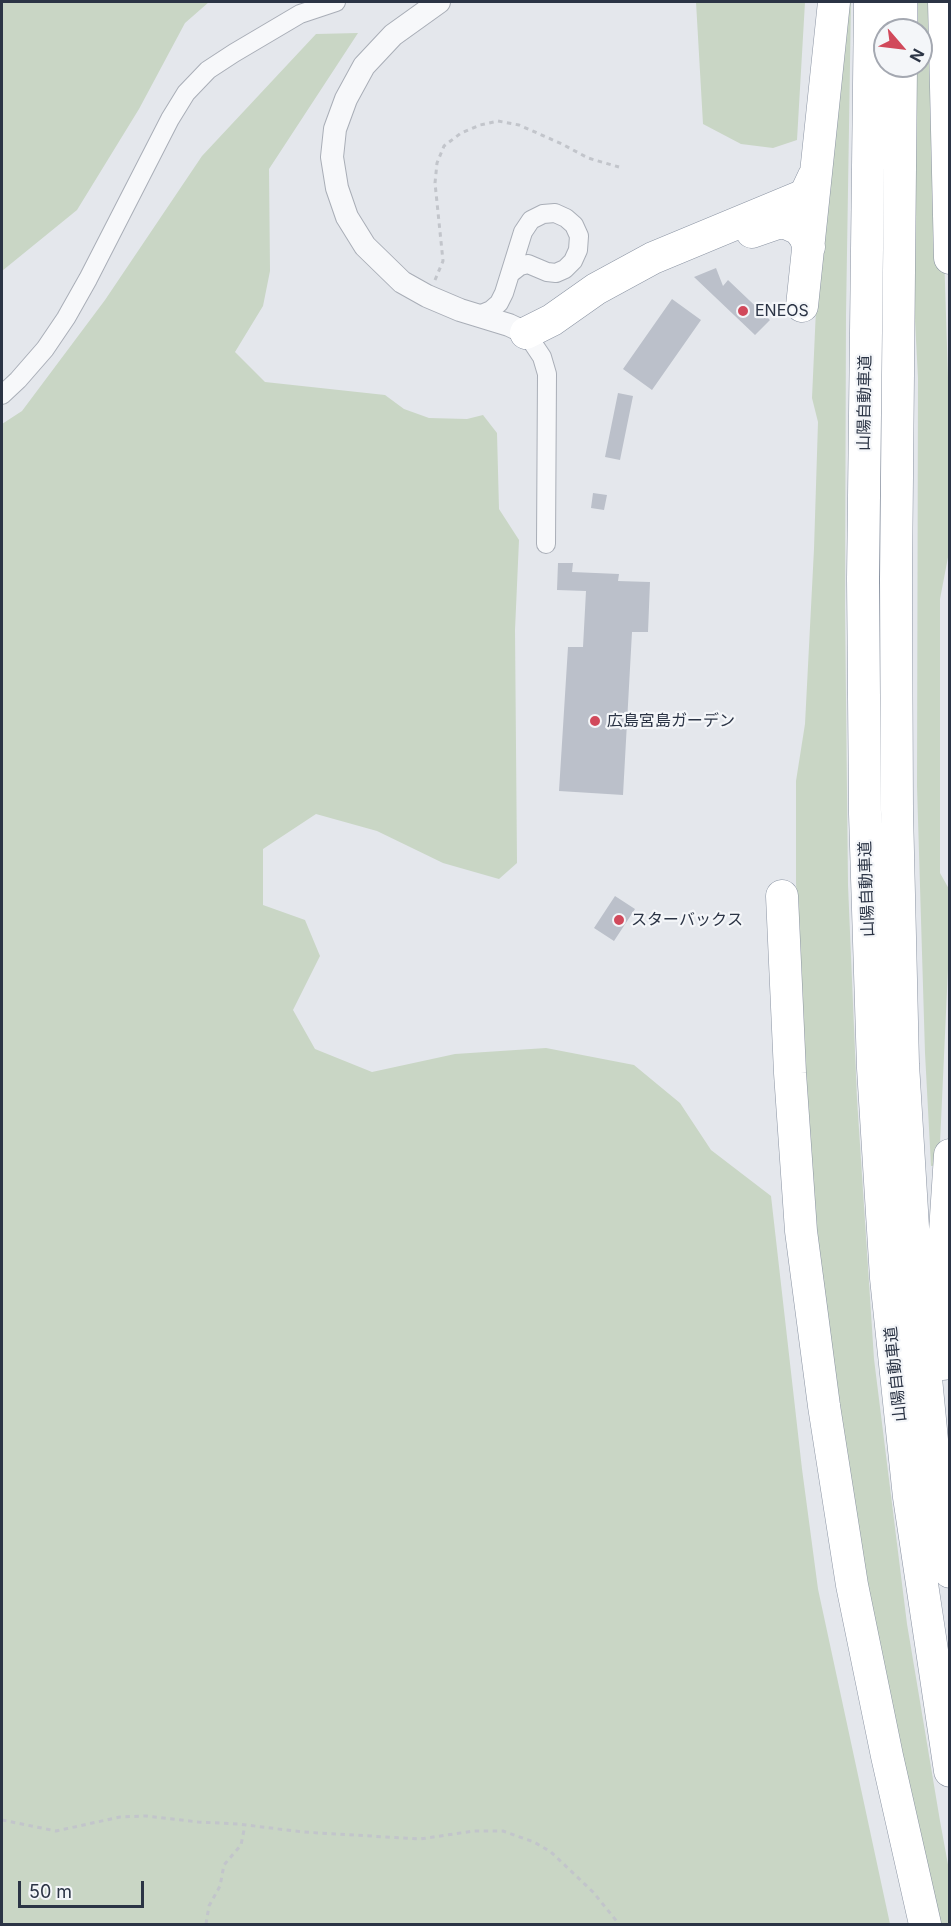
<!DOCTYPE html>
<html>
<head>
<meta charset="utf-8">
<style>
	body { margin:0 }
	#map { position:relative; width:951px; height:1926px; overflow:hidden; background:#e4e7ec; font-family:Inter,sans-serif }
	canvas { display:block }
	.frame { position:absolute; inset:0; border:3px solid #2b3445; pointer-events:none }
	.north { position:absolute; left:873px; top:18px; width:60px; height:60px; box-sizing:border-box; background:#f4f6f9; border:2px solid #a4a8b1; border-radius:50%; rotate:118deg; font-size:16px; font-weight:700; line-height:24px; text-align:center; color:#2b3445 }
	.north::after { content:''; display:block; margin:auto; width:21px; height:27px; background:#d1495b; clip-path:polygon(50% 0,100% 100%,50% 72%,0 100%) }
	.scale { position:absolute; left:18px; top:1881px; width:126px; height:27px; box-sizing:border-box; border:3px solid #2b3445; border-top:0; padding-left:8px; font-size:18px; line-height:21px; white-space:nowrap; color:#2b3445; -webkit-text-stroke:4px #f4f6f9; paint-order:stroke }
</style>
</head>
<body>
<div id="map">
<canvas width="951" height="1926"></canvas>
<div class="frame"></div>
<div class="north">N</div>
<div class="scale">50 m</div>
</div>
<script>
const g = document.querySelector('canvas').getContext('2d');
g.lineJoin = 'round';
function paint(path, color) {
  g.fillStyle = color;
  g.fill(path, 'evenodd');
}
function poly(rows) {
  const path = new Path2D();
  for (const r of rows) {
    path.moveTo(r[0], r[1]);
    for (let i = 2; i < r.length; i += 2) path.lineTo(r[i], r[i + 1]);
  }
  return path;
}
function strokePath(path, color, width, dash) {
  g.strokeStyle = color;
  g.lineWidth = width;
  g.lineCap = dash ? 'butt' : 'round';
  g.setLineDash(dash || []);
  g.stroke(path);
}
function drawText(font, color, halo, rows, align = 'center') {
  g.font = font + ' Inter,"Noto Sans JP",sans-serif';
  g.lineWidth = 4.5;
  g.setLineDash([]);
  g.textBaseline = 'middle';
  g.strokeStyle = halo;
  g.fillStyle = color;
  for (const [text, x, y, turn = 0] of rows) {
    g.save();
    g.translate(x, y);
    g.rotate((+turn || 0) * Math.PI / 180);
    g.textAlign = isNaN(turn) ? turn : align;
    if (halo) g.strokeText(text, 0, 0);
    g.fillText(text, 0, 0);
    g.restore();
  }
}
paint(poly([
	[2,2,209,2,185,23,139,109,77,210,2,271],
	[696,2,805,2,797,140,773,148,741,144,703,124],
	[837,2,851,2,846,315,845,606,848,885,857,1099,874,1359,907,1624,940,1821,949,1870,949,1924,939,1924,855,1548,805,1150,796,882,796,781,805,724,814,549,818,422,812,398,816,309],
	[918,2,936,2,950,440,949,552,940,599,940,873,949,889,950,925,939,1165,931,1166,925,1053,917,786,918,378,914,302,917,66,921,66,921,30,918,30],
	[358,33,269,169,270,271,263,306,235,352,265,382,385,395,404,409,429,418,467,419,483,415,497,433,499,509,519,540,515,630,517,863,499,879,443,863,377,831,316,814,263,849,263,905,305,920,320,956,293,1010,315,1049,372,1072,455,1054,546,1048,634,1065,680,1103,711,1150,771,1196,802,1469,818,1589,890,1924,2,1924,2,424,22,411,105,300,202,156,316,34]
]), '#c9d6c5');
paint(poly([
	[716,268,723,286,728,280,770,320,755,335,694,277],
	[672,299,701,320,652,390,623,369],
	[618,393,633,396,620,460,605,457],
	[593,493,607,495,604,510,591,508],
	[558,563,573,563,572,572,619,574,618,581,650,582,648,632,632,632,623,795,559,791,568,647,583,647,586,591,557,590],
	[615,896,635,909,614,941,594,928]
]), '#bbc0ca');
const minor = poly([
	[479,315,491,310,499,303,504,293,523,232,531,220,543,214,555,213,566,218,574,225,579,236,578,250,573,261,565,269,556,273,547,272,528,264,520,266,511,273],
	[526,333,542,357,547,374,546,544],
	[2,395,18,380,45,349,66,318,88,279,170,119,186,93,208,70,234,53,300,14,336,2]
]);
const tertiary = poly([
	[439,2,393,35,364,66,346,99,335,129,332,157,337,188,347,217,365,246,402,282,427,296,460,310,509,325,526,333]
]);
const motorway = poly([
	[870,2,863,579,865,814,873,1068,886,1278,909,1497,950,1771],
	[944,2,950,258],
	[901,30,901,2],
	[901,66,896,579,897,810,903,1064,916,1276,937,1491,950,1572],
	[752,232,778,223,786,223,799,229,805,237,809,247],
	[802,306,834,2],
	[526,333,552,320,596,289,653,258,800,197,806,193,814,176],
	[782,896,790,1073,801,1231,824,1406,852,1585,887,1756,925,1924],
	[943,1364,942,1278,950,1155]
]);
strokePath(minor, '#a9aeb7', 20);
strokePath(tertiary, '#a9aeb7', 24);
strokePath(motorway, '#8b94a3', 33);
strokePath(poly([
	[435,280,443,261,435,183,437,163,444,146,461,133,480,125,498,121,519,125,562,144,588,158,619,167],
	[2,1820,56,1831,120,1817,146,1816,198,1822,238,1824,303,1832,420,1839,474,1831,503,1831,534,1842,551,1852,593,1892,619,1924],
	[206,1924,209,1906,220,1886,224,1865,241,1845,245,1825]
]), '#c2c5cb', 3, [4.5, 4.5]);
strokePath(minor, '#f7f8fa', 18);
strokePath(tertiary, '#f7f8fa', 22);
strokePath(motorway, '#fff', 32);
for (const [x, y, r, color] of [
	[743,311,6,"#d1495b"],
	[595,721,6,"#d1495b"],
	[619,920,6,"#d1495b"]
]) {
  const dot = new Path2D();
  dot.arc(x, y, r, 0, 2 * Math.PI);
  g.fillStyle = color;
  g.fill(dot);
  strokePath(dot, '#f4f6f9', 2);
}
drawText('16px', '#2b3445', '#f4f6f9', [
	["ENEOS",755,311],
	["広島宮島ガーデン",607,721],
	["スターバックス",631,920]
], 'left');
drawText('16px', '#2b3445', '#f4f6f9', [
	["山陽自動車道",865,403,-89],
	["山陽自動車道",867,889,-92],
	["山陽自動車道",896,1374,-96]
]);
</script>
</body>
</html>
